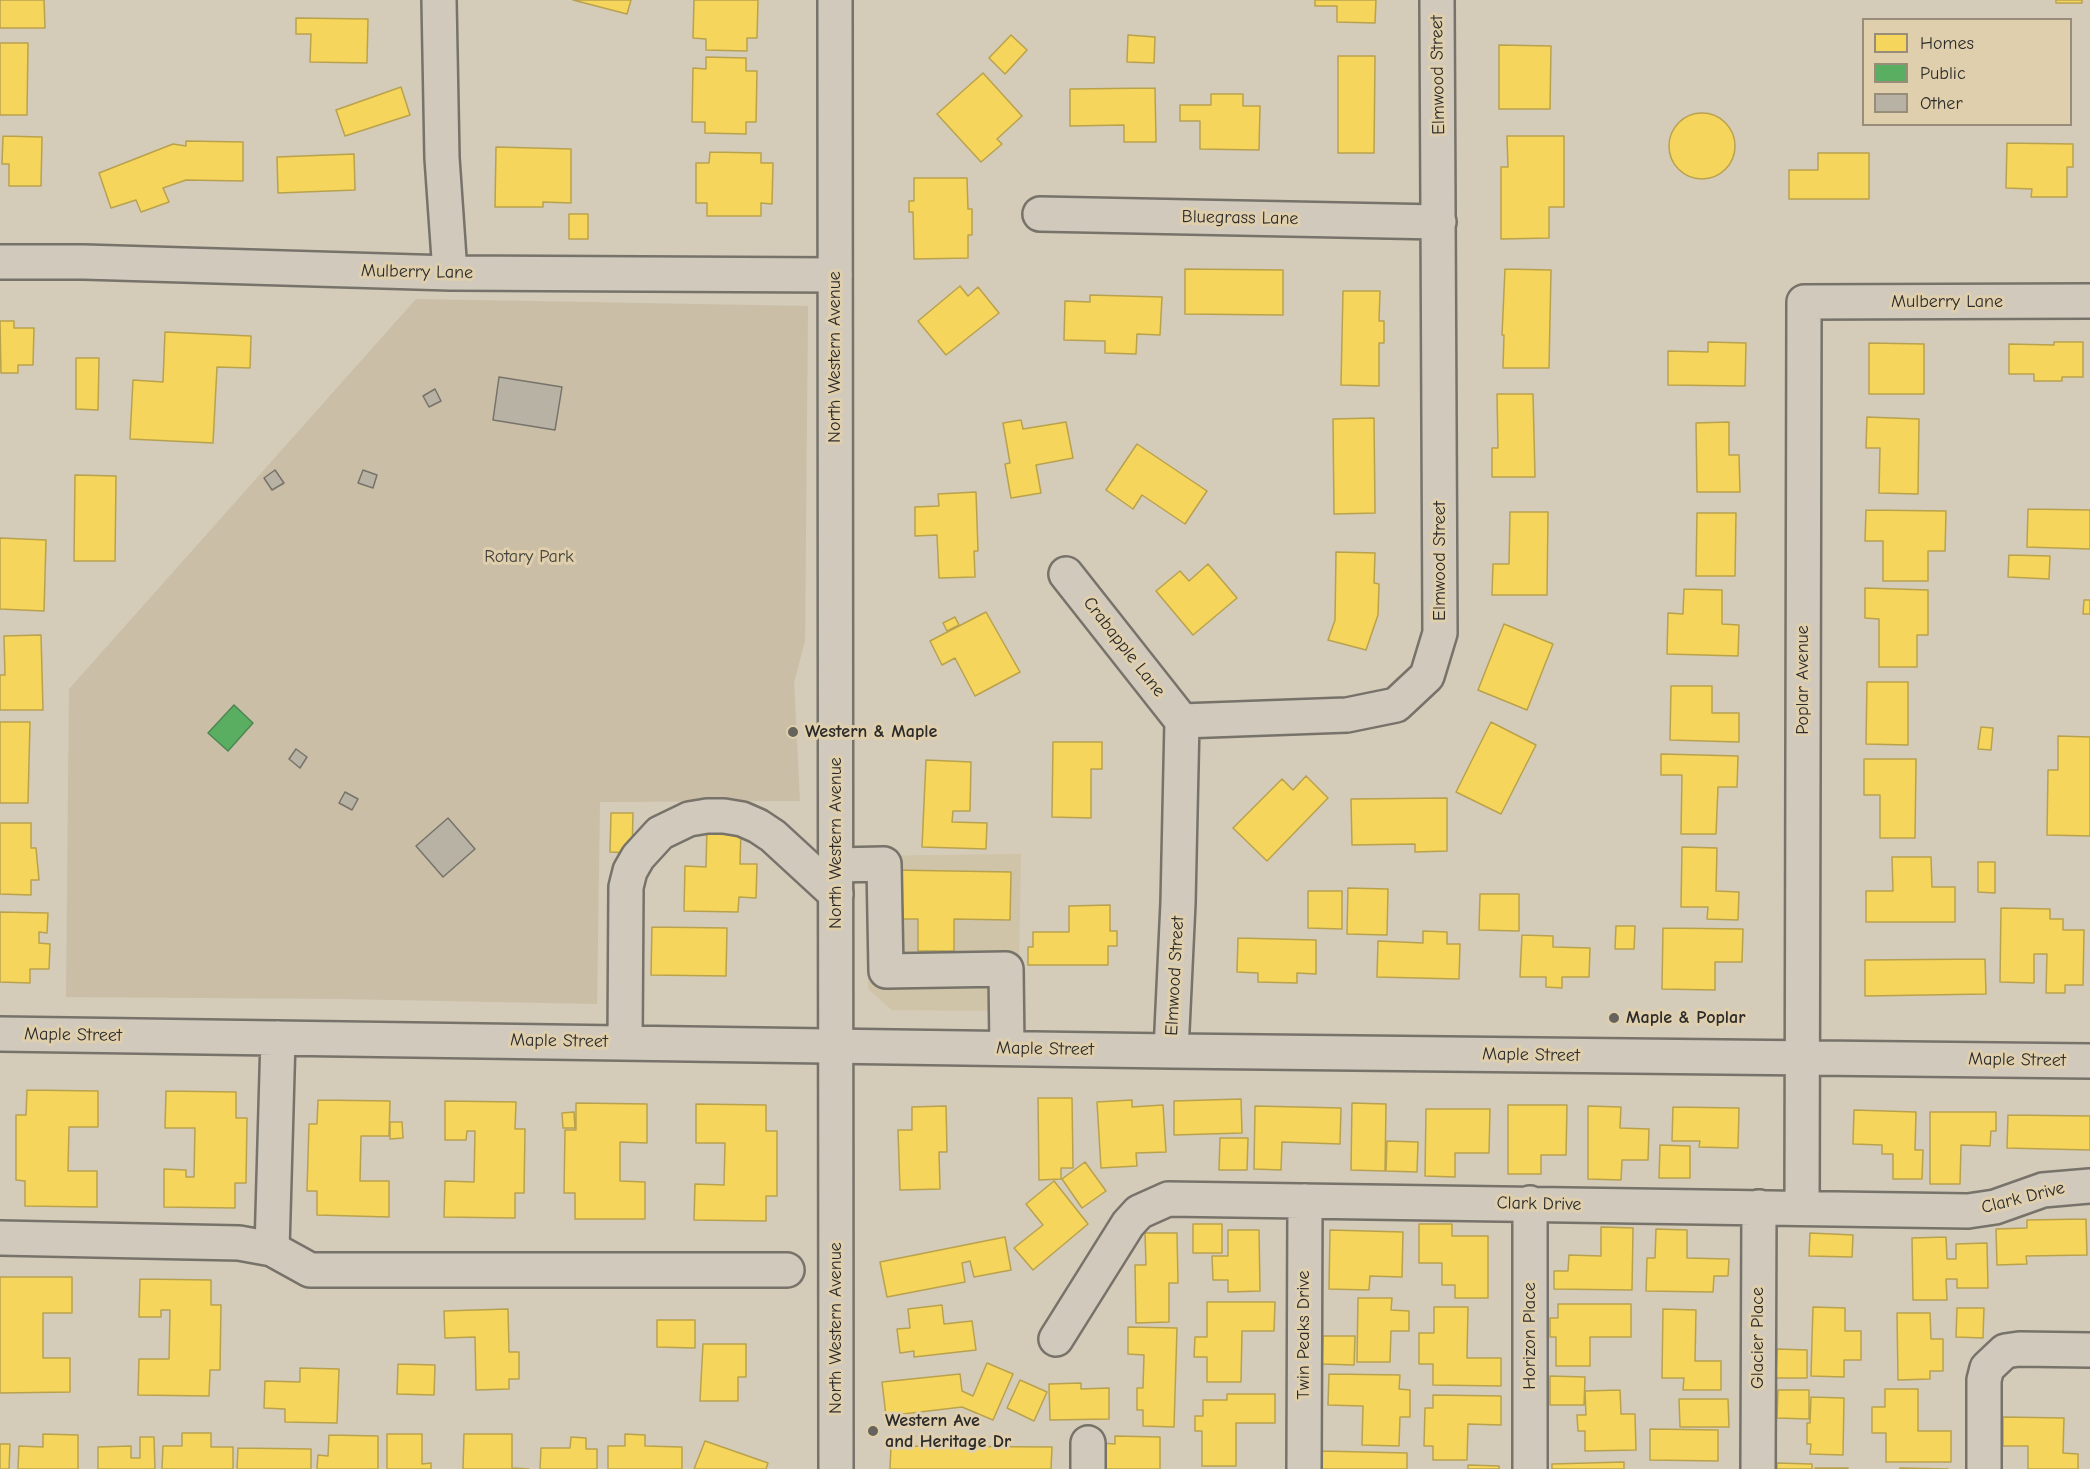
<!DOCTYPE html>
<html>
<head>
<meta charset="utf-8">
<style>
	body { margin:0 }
	#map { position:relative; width:2090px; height:1469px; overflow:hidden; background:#d4cbb8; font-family:"Comic Neue",sans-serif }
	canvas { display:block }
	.legend { position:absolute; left:1862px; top:18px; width:210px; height:108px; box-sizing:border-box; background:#e0cfac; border:2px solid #988d78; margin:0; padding:8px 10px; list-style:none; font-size:18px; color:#2b2b2b }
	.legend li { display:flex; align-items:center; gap:12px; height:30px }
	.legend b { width:30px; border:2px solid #988d78 }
</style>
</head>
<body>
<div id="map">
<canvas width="2090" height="1469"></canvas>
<ul class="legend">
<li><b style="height:16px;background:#f6d55c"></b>Homes</li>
<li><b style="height:16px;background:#5aae61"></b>Public</li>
<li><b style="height:16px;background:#b8b2a4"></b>Other</li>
</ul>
</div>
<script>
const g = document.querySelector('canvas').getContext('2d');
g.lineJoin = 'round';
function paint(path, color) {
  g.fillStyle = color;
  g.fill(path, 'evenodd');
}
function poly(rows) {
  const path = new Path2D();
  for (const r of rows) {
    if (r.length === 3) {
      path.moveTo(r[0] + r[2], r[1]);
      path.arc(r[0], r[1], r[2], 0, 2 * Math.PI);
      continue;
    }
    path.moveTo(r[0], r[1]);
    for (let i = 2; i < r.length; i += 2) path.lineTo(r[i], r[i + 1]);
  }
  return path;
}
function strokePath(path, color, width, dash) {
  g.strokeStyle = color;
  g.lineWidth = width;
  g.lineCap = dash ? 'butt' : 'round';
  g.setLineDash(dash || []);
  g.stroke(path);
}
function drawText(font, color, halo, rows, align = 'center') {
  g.font = font + ' "Comic Neue",sans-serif';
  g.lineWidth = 6;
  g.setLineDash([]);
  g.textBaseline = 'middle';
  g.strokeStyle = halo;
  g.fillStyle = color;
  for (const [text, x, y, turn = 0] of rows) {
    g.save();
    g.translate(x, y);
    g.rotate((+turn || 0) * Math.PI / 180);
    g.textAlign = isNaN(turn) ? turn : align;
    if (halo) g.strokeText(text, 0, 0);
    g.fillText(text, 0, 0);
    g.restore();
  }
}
paint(poly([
	[1021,854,1018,1011,892,1010,868,989,865,856]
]), '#cfc3a8');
paint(poly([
	[416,299,808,306,805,641,794,683,800,801,600,802,597,1004,342,999,66,997,69,689]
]), '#cabea6');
const homes = poly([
	[0,0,44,0,45,28,0,28,0,0],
	[573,0,631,0,627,14,573,0],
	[694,0,758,0,757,38,747,38,747,51,706,50,706,39,693,38,694,0],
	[1315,0,1376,0,1375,23,1337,22,1337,6,1315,6,1315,0],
	[2056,0,2082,0,2082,3,2056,3,2056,0],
	[296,18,368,19,367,63,310,62,311,34,296,34,296,18],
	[1011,35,1027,50,1005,74,989,58,1011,35],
	[1128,35,1155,37,1154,63,1127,62,1128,35],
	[0,43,28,43,27,115,0,115,0,43],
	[1499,45,1551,46,1550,109,1499,109,1499,45],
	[1338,56,1375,56,1374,153,1338,153,1338,56],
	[706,57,746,58,746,71,757,71,756,122,746,122,746,134,705,133,705,122,692,122,693,68,706,69,706,57],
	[983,73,1022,116,997,139,1002,144,981,162,937,114,983,73],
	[401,87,410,115,345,136,336,110,401,87],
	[1155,88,1156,142,1124,142,1124,125,1070,126,1070,89,1155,88],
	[1211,94,1243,94,1243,106,1260,106,1259,150,1200,149,1200,121,1180,121,1180,105,1211,105,1211,94],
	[1702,146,33],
	[3,136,42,137,41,186,9,186,9,164,2,164,3,136],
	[1507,136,1564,136,1564,207,1549,207,1549,238,1501,239,1501,167,1508,167,1507,136],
	[186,141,243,142,243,181,186,180,163,188,169,202,141,212,136,200,111,208,99,173,173,144,186,146,186,141],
	[2007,143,2073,144,2073,167,2067,167,2067,197,2031,197,2032,189,2006,188,2007,143],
	[496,147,571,149,571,203,543,202,543,207,495,207,496,147],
	[710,152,761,153,761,163,773,163,772,204,761,203,761,216,707,216,707,203,696,203,696,163,709,163,710,152],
	[1818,153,1869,153,1869,199,1789,199,1789,170,1818,170,1818,153],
	[354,154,355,190,278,193,277,157,354,154],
	[914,178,967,178,968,209,972,209,972,235,968,235,968,258,914,259,913,212,909,212,909,201,914,201,914,178],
	[569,214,588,214,588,239,569,239,569,214],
	[1185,269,1283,270,1283,315,1185,314,1185,269],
	[1505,269,1551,270,1549,368,1503,368,1504,335,1502,335,1505,269],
	[960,286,968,296,978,287,999,313,946,355,918,321,960,286],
	[1343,291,1380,291,1379,321,1384,321,1384,343,1379,343,1379,386,1341,385,1343,291],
	[1090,295,1162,297,1160,335,1137,334,1136,354,1105,353,1105,341,1064,340,1065,301,1090,302,1090,295],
	[0,321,14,321,14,328,34,328,33,365,18,365,18,373,1,373,0,321],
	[165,332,251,336,250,368,217,367,213,443,130,439,133,380,163,382,165,332],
	[1708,342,1746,343,1745,386,1668,385,1668,351,1708,352,1708,342],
	[2054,342,2083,342,2083,377,2062,377,2062,381,2034,381,2034,374,2009,374,2009,344,2054,345,2054,342],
	[1869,343,1924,344,1924,394,1869,394,1869,343],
	[76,358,99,358,98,410,76,409,76,358],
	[1497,394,1533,394,1535,477,1492,477,1492,448,1498,448,1497,394],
	[1867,417,1919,419,1918,494,1879,493,1880,448,1866,448,1867,417],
	[1374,418,1375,513,1334,514,1333,419,1374,418],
	[1021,420,1023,429,1066,422,1073,458,1036,465,1041,493,1011,498,1005,464,1010,463,1003,423,1021,420],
	[1729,422,1729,455,1739,455,1740,492,1697,492,1696,423,1729,422],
	[1137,444,1207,491,1185,524,1142,495,1133,509,1106,490,1137,444],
	[75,475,116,476,115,561,74,561,75,475],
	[976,492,978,551,974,551,975,577,939,578,937,535,915,536,915,507,939,506,938,494,976,492],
	[2028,509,2090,510,2090,549,2027,547,2028,509],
	[1866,510,1946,511,1945,551,1928,551,1928,581,1883,581,1883,541,1865,541,1866,510],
	[1510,512,1548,512,1547,595,1492,595,1493,564,1509,564,1510,512],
	[1697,513,1736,513,1735,576,1696,576,1697,513],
	[0,538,46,540,44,611,0,609,0,538],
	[1336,552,1375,553,1374,583,1379,584,1378,615,1366,650,1328,640,1335,620,1336,552],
	[2009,555,2050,556,2049,579,2008,577,2009,555],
	[1208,564,1237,598,1193,635,1156,591,1180,571,1189,581,1208,564],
	[1865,588,1928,590,1928,635,1917,635,1917,667,1879,667,1879,619,1865,618,1865,588],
	[1684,589,1722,590,1722,624,1739,625,1738,656,1667,654,1668,613,1683,614,1684,589],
	[2084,600,2090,600,2090,614,2083,614,2084,600],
	[986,612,1020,672,975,696,955,658,942,665,930,641,986,612],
	[955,617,959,625,947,631,943,623,955,617],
	[1504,624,1553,644,1527,710,1478,690,1504,624],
	[41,635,43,710,0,710,0,675,5,675,4,636,41,635],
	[1867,682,1908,682,1908,745,1866,744,1867,682],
	[1671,686,1712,686,1712,713,1739,713,1739,742,1670,740,1671,686],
	[0,722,30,722,28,803,0,803,0,722],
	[1491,722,1536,745,1501,814,1456,792,1491,722],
	[1981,727,1993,728,1991,750,1978,749,1981,727],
	[2058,736,2090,737,2090,836,2047,835,2048,770,2058,770,2058,736],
	[1053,742,1102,742,1102,769,1091,769,1091,818,1052,817,1053,742],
	[1661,754,1738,756,1737,787,1718,787,1716,834,1681,834,1682,775,1661,775,1661,754],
	[1864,759,1916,759,1915,838,1880,838,1880,795,1864,795,1864,759],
	[926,760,971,762,970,811,953,811,952,822,987,823,986,849,922,847,926,760],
	[1306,776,1328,798,1267,861,1233,828,1282,779,1293,790,1306,776],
	[1447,798,1447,851,1415,852,1415,844,1352,845,1351,799,1447,798],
	[611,813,633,813,632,853,610,852,611,813],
	[0,823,31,823,31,848,36,848,39,880,31,880,31,895,0,894,0,823],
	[707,828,741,829,740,864,757,864,756,898,739,897,738,912,684,911,685,866,706,867,707,828],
	[1682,847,1717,848,1716,891,1739,892,1738,920,1707,919,1708,907,1681,907,1682,847],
	[1892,857,1931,857,1932,887,1955,887,1955,922,1866,922,1866,891,1893,891,1892,857],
	[1978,862,1995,862,1995,893,1978,892,1978,862],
	[892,870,1011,872,1010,920,954,919,954,951,918,951,918,919,892,919,892,870],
	[1348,888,1388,889,1387,935,1347,934,1348,888],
	[1308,891,1342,891,1342,929,1308,928,1308,891],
	[1480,894,1519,894,1519,931,1479,930,1480,894],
	[1110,905,1110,931,1117,931,1117,946,1108,946,1108,965,1028,965,1028,947,1033,947,1033,932,1069,932,1069,906,1110,905],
	[2001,908,2050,909,2050,919,2063,919,2063,930,2084,930,2083,985,2065,985,2065,993,2046,993,2047,954,2034,954,2034,983,2000,982,2001,908],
	[0,912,48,913,47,933,39,932,39,943,50,944,49,969,30,969,30,983,0,982,0,912],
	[1616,926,1635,926,1634,949,1615,949,1616,926],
	[652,927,727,928,726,976,651,975,652,927],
	[1663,928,1743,929,1742,962,1715,962,1715,990,1662,989,1663,928],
	[1423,931,1447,932,1447,944,1460,944,1459,979,1377,977,1378,941,1423,943,1423,931],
	[1522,935,1553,936,1553,947,1590,948,1589,977,1562,977,1562,988,1546,987,1546,977,1520,977,1522,935],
	[1238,938,1316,940,1316,974,1297,973,1297,983,1258,982,1258,973,1237,972,1238,938],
	[1985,959,1986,994,1865,996,1865,960,1985,959],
	[27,1090,98,1091,98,1127,69,1127,68,1171,97,1171,97,1207,25,1206,25,1181,16,1180,16,1115,26,1115,27,1090],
	[166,1091,236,1092,236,1118,247,1118,246,1183,235,1183,235,1208,164,1207,164,1169,186,1170,186,1177,194,1177,195,1128,165,1128,166,1091],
	[1038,1098,1072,1098,1073,1168,1061,1168,1061,1179,1039,1180,1038,1098],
	[1241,1099,1242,1133,1174,1135,1174,1101,1241,1099],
	[318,1100,390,1101,389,1136,361,1136,360,1181,389,1181,389,1217,317,1215,317,1191,307,1191,309,1124,317,1124,318,1100],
	[1132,1100,1132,1107,1163,1105,1166,1152,1136,1153,1137,1166,1101,1168,1097,1102,1132,1100],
	[445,1101,516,1102,515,1129,525,1129,524,1193,515,1193,515,1218,444,1217,445,1181,474,1182,475,1131,467,1131,466,1140,445,1140,445,1101],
	[576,1103,647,1104,647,1143,620,1142,620,1181,645,1182,645,1219,575,1219,575,1193,564,1193,565,1130,576,1130,576,1103],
	[1352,1103,1386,1104,1385,1171,1351,1170,1352,1103],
	[696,1104,766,1105,766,1131,777,1131,777,1196,766,1196,766,1221,694,1220,695,1184,724,1185,725,1143,696,1143,696,1104],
	[1508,1105,1567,1105,1566,1155,1541,1155,1541,1174,1508,1174,1508,1105],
	[946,1106,947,1152,939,1152,940,1189,900,1190,898,1130,912,1130,912,1107,946,1106],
	[1255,1106,1341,1108,1340,1144,1282,1142,1281,1170,1254,1169,1255,1106],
	[1588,1106,1621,1107,1620,1128,1649,1129,1648,1160,1622,1160,1621,1180,1588,1179,1588,1106],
	[1673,1107,1739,1108,1738,1148,1699,1147,1700,1141,1672,1141,1673,1107],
	[1426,1109,1490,1109,1489,1153,1455,1153,1455,1177,1425,1176,1426,1109],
	[1854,1110,1916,1112,1915,1150,1923,1150,1922,1179,1893,1179,1893,1154,1882,1154,1882,1145,1853,1144,1854,1110],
	[574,1112,575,1128,563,1128,562,1113,574,1112],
	[1930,1112,1996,1112,1996,1131,1991,1131,1990,1146,1961,1145,1960,1184,1930,1184,1930,1112],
	[2008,1115,2090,1116,2090,1150,2007,1148,2008,1115],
	[390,1122,402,1122,403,1138,390,1139,390,1122],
	[1220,1138,1248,1138,1247,1170,1219,1170,1220,1138],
	[1387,1141,1418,1142,1417,1172,1386,1171,1387,1141],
	[1660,1145,1690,1146,1690,1178,1659,1178,1660,1145],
	[1085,1162,1106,1191,1082,1208,1062,1179,1085,1162],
	[1054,1181,1088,1224,1033,1270,1014,1248,1043,1225,1026,1204,1054,1181],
	[2086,1219,2087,1255,2026,1256,2027,1264,1997,1265,1996,1229,2027,1228,2027,1220,2086,1219],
	[1193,1224,1222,1224,1222,1253,1193,1253,1193,1224],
	[1419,1224,1452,1224,1452,1236,1488,1236,1488,1298,1455,1298,1455,1285,1442,1285,1442,1263,1419,1263,1419,1224],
	[1601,1227,1633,1228,1632,1290,1554,1289,1554,1271,1568,1271,1569,1255,1601,1256,1601,1227],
	[1656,1229,1687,1230,1687,1258,1729,1259,1728,1276,1714,1276,1713,1292,1646,1291,1647,1258,1655,1258,1656,1229],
	[1228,1230,1259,1230,1260,1291,1228,1292,1228,1280,1213,1280,1212,1256,1228,1256,1228,1230],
	[1330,1230,1403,1232,1402,1277,1370,1276,1369,1290,1329,1289,1330,1230],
	[1145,1233,1177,1233,1178,1283,1169,1283,1169,1322,1136,1323,1135,1265,1146,1265,1145,1233],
	[1810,1233,1853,1235,1852,1257,1809,1256,1810,1233],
	[1005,1237,1011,1270,974,1277,970,1261,962,1263,965,1282,887,1297,880,1262,1005,1237],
	[1946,1237,1947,1259,1956,1259,1956,1244,1987,1243,1988,1288,1957,1288,1957,1279,1946,1279,1947,1300,1913,1300,1912,1238,1946,1237],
	[0,1277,72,1277,72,1313,43,1313,43,1358,70,1358,70,1392,0,1393,0,1277],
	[140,1279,211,1280,211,1305,221,1305,220,1370,210,1370,209,1396,138,1395,139,1359,169,1359,170,1310,161,1310,161,1317,139,1317,140,1279],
	[1358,1298,1392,1298,1391,1310,1409,1311,1409,1331,1391,1331,1390,1362,1357,1362,1358,1298],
	[1207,1302,1275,1302,1274,1331,1242,1331,1241,1382,1207,1382,1207,1357,1194,1357,1195,1337,1207,1337,1207,1302],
	[1558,1304,1631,1304,1631,1337,1590,1337,1590,1366,1556,1366,1556,1337,1550,1337,1550,1318,1558,1318,1558,1304],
	[942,1305,944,1324,972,1321,976,1350,914,1357,914,1351,900,1353,897,1329,910,1328,908,1309,942,1305],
	[1434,1307,1468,1307,1467,1358,1501,1358,1501,1386,1433,1385,1433,1364,1419,1364,1419,1333,1434,1333,1434,1307],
	[1813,1307,1845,1308,1845,1331,1861,1331,1861,1360,1844,1360,1844,1377,1811,1376,1813,1307],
	[1957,1308,1984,1308,1983,1338,1956,1337,1957,1308],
	[508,1309,509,1352,519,1352,519,1379,509,1379,509,1389,476,1390,475,1337,445,1338,444,1311,508,1309],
	[1663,1309,1696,1310,1695,1361,1721,1361,1721,1390,1683,1390,1684,1378,1662,1378,1663,1309],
	[1897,1313,1930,1313,1931,1339,1943,1339,1943,1371,1930,1371,1930,1379,1898,1380,1897,1313],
	[657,1320,695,1320,695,1348,657,1347,657,1320],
	[1128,1327,1177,1328,1174,1427,1143,1426,1143,1410,1137,1410,1137,1388,1143,1388,1144,1355,1128,1354,1128,1327],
	[1323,1336,1355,1336,1354,1365,1322,1364,1323,1336],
	[703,1344,746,1344,746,1377,738,1377,738,1401,700,1401,703,1344],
	[1777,1349,1807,1350,1807,1378,1776,1378,1777,1349],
	[987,1363,1013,1374,993,1420,962,1407,886,1416,882,1382,960,1374,962,1391,973,1396,987,1363],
	[398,1364,435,1365,434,1395,397,1394,398,1364],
	[300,1368,339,1369,337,1423,285,1422,285,1409,264,1408,265,1381,300,1382,300,1368],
	[1329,1374,1400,1375,1399,1389,1410,1390,1410,1417,1400,1417,1399,1446,1362,1445,1363,1406,1328,1405,1329,1374],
	[1550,1376,1585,1377,1584,1405,1550,1405,1550,1376],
	[1020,1380,1047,1392,1034,1421,1007,1408,1020,1380],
	[1081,1383,1081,1389,1109,1388,1109,1419,1050,1420,1049,1384,1081,1383],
	[1885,1389,1918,1389,1918,1431,1951,1431,1951,1462,1886,1462,1886,1433,1872,1433,1872,1407,1885,1407,1885,1389],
	[1620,1390,1621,1414,1635,1414,1636,1450,1585,1451,1585,1431,1578,1431,1577,1415,1586,1415,1585,1391,1620,1390],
	[1778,1390,1809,1390,1809,1419,1777,1418,1778,1390],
	[1227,1394,1275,1394,1275,1423,1236,1423,1236,1466,1202,1466,1202,1431,1195,1431,1195,1416,1203,1416,1203,1400,1227,1400,1227,1394],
	[1433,1395,1501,1396,1501,1425,1468,1424,1467,1460,1433,1460,1433,1446,1424,1446,1425,1408,1433,1408,1433,1395],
	[1811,1397,1844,1398,1843,1455,1810,1454,1811,1444,1807,1444,1807,1423,1810,1423,1811,1397],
	[1679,1399,1728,1399,1729,1427,1680,1427,1679,1399],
	[2003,1417,2064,1418,2063,1453,2078,1454,2078,1469,2028,1469,2028,1446,2003,1446,2003,1417],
	[1650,1429,1718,1430,1718,1461,1650,1460,1650,1429],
	[182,1433,211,1433,211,1447,233,1447,233,1469,162,1469,163,1446,182,1446,182,1433],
	[43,1434,78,1435,78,1469,18,1469,19,1446,43,1447,43,1434],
	[387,1434,422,1434,422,1464,431,1463,431,1469,387,1469,387,1434],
	[464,1434,512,1434,512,1468,529,1469,463,1469,464,1434],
	[625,1434,645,1435,645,1446,682,1447,682,1469,608,1469,608,1446,625,1446,625,1434],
	[329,1435,378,1436,378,1469,317,1469,318,1455,328,1456,329,1435],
	[1115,1436,1160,1437,1160,1469,1099,1469,1100,1443,1115,1444,1115,1436],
	[140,1437,154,1437,155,1469,98,1469,98,1447,131,1446,131,1458,140,1458,140,1437],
	[571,1437,586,1438,586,1449,597,1449,597,1469,540,1469,541,1448,570,1448,571,1437],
	[705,1441,768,1463,766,1469,694,1469,705,1441],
	[0,1444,10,1444,9,1469,0,1469,0,1444],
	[891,1446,1052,1447,1051,1469,890,1469,891,1446],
	[238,1448,311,1449,311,1469,237,1469,238,1448],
	[1321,1451,1407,1453,1407,1469,1320,1469,1321,1451],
	[1624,1462,1624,1469,1552,1469,1552,1464,1624,1462],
	[1777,1463,1812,1464,1812,1469,1777,1469,1777,1463],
	[1468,1465,1499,1466,1499,1469,1468,1469,1468,1465],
	[1815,1468,1848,1468,1848,1469,1815,1469,1815,1468],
	[1900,1468,1948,1469,1900,1469,1900,1468]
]);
paint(homes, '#f6d55c');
strokePath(homes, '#b9a24d', 1.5);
const public = poly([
	[234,705,253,723,228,751,208,733,234,705]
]);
paint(public, '#5aae61');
strokePath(public, '#4c8751', 1.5);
const building = poly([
	[499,377,562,387,555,430,493,420,499,377],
	[435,389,441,401,429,407,423,396,435,389],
	[275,470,284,483,272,490,264,478,275,470],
	[363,470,377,475,373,488,358,483,363,470],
	[296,749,307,757,300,768,289,759,296,749],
	[345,792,358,799,352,810,339,803,345,792],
	[448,818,475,849,443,877,416,846,448,818]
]);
paint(building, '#b8b2a4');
strokePath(building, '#77736a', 1.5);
const minor = poly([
	[439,0,442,158,450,273],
	[1040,214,1439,222],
	[0,262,84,262,450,273,835,275],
	[1066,574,1182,721],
	[1182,721,1347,715,1396,705,1427,676,1440,633,1437,0],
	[836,865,884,864,886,971,1006,969,1007,1048],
	[0,1034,1171,1051,2090,1061],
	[278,1038,272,1249,310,1270,787,1270],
	[625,1042,626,887,630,871,638,857,660,833,689,819,707,816,724,816,742,819,758,826,773,836,836,894],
	[1171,1051,1178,903,1182,721],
	[1530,1203,1530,1469],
	[1802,1207,1804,302,2090,301],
	[0,1238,239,1243,272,1249],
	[1056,1339,1128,1224,1139,1212,1168,1199,1968,1211,1995,1207,2043,1190,2090,1186],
	[1088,1469,1088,1443],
	[1304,1469,1305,1201],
	[1758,1469,1759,1207],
	[1984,1469,1984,1380,1987,1368,2005,1351,2019,1349,2090,1350]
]);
const major = poly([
	[835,0,836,1469]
]);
strokePath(minor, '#77736a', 38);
strokePath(major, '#77736a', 38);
strokePath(minor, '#d0c9bc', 33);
strokePath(major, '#d0c9bc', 33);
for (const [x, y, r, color] of [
	[793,732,6,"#66635c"],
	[1614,1018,6,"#66635c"],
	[873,1431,6,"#66635c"]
]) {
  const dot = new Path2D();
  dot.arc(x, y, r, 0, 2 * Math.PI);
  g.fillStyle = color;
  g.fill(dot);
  strokePath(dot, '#e0cfac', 2);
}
drawText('18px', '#2b2b2b', '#e0cfac', [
	["Elmwood Street",1438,75,-91],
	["Bluegrass Lane",1240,218,1],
	["Mulberry Lane",417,272,1],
	["Mulberry Lane",1947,302],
	["North Western Avenue",835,357,-90],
	["Elmwood Street",1440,561,-90],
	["Crabapple Lane",1124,647,52],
	["Poplar Avenue",1803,680,-90],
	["North Western Avenue",836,843,-90],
	["Elmwood Street",1175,976,-87],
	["Maple Street",73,1035,1],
	["Maple Street",559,1041,1],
	["Maple Street",1045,1049,1],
	["Maple Street",1531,1055,1],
	["Maple Street",2017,1060,1],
	["Clark Drive",2023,1198,-14],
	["Clark Drive",1539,1204,1],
	["North Western Avenue",836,1328,-90],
	["Twin Peaks Drive",1304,1335,-90],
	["Horizon Place",1530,1336,-90],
	["Glacier Place",1758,1338,-90]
]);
drawText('18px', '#42403b', '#e0cfac', [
	["Rotary Park",529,557]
]);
drawText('bold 18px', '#2b2b2b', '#e0cfac', [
	["Western & Maple",805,732],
	["Maple & Poplar",1626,1018],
	["Western Ave",885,1421],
	["and Heritage Dr",885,1442]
], 'left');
</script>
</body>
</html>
